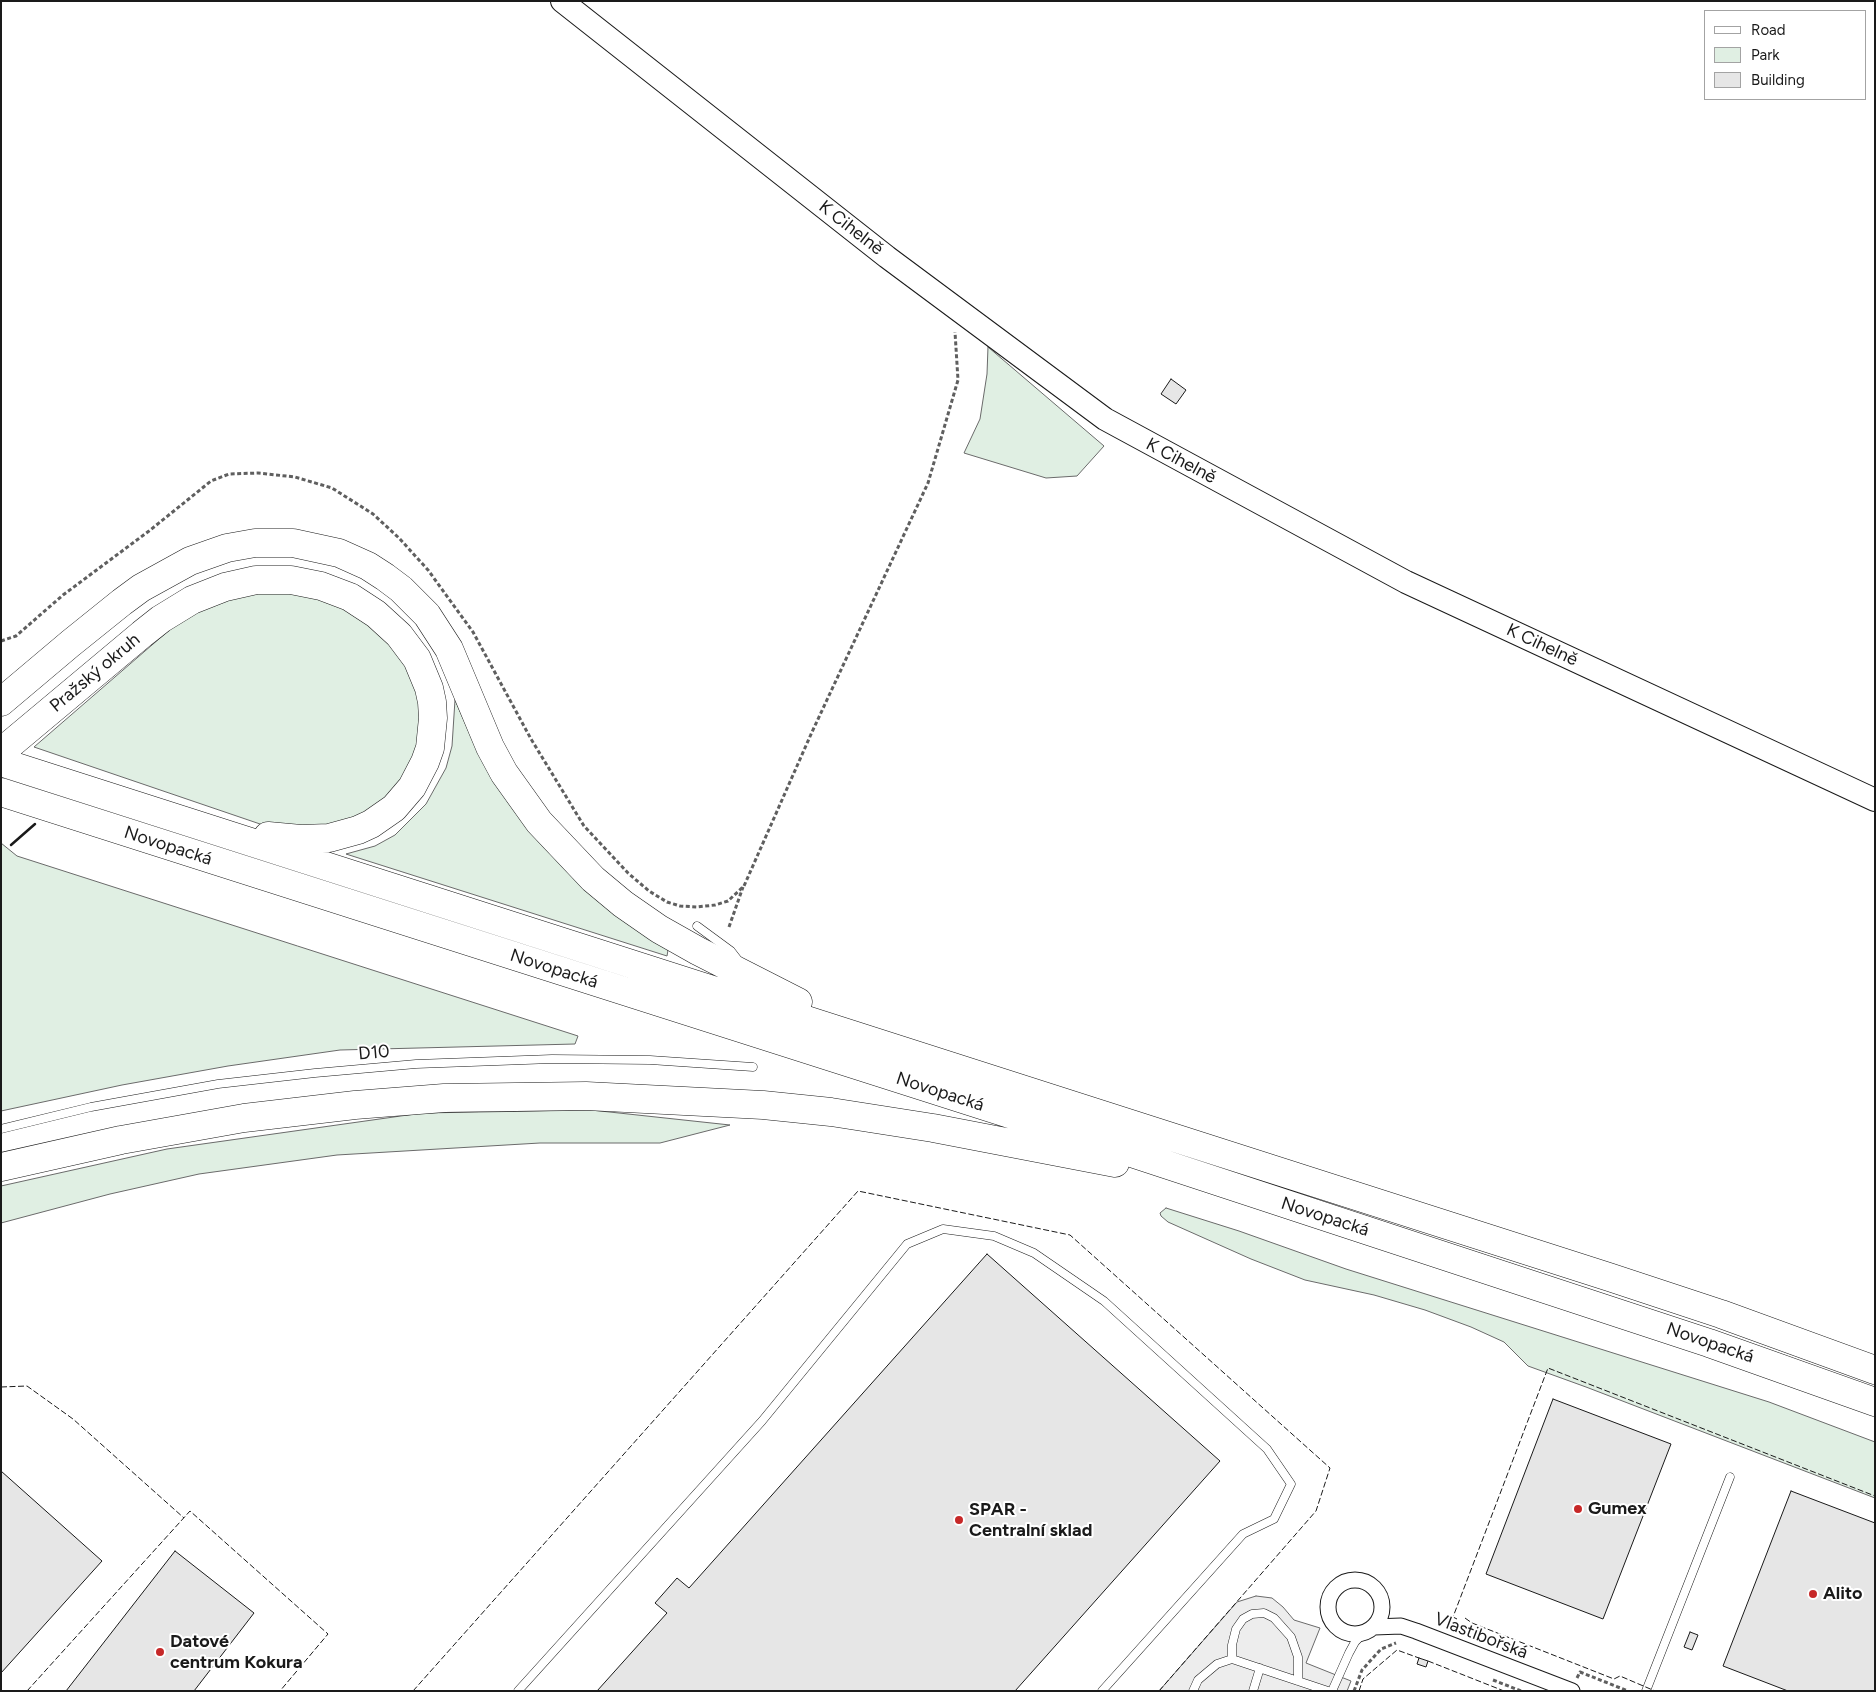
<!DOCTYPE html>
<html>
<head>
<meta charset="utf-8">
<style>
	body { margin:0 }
	#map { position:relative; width:1876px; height:1692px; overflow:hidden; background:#fff; font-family:Figtree,sans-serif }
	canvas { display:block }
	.frame { position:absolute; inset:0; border:2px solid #1a1a1a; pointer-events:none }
	.legend { position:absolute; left:1704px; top:10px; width:162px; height:90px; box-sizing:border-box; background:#fff; border:1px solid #a3a3a3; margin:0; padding:6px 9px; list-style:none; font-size:15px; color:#1a1a1a }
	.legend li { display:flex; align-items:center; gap:10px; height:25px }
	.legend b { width:25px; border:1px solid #a3a3a3 }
</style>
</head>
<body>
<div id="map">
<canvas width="1876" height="1692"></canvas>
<div class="frame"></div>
<ul class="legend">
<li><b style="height:6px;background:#fff"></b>Road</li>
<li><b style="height:14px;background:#e0efe3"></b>Park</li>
<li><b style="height:14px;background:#e6e6e6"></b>Building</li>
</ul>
</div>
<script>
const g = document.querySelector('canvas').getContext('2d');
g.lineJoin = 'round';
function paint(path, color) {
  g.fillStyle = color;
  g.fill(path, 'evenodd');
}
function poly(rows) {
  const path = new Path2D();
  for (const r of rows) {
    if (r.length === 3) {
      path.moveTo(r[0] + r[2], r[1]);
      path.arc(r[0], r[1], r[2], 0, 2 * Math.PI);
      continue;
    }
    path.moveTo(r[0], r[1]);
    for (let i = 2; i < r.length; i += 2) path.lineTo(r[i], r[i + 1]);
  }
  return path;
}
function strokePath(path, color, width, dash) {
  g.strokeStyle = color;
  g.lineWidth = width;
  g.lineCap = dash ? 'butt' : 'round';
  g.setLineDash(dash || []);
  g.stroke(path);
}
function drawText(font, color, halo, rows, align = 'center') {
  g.font = font + ' Figtree,sans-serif';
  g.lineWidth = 4;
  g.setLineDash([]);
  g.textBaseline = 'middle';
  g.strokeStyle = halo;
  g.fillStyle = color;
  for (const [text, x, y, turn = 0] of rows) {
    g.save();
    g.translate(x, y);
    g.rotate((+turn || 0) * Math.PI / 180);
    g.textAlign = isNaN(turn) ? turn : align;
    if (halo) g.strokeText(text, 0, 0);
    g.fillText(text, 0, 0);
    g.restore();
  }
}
const green = poly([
	[988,347,1104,446,1077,476,1046,478,964,453,980,419,987,374,988,347],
	[290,587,352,606,405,653,421,690,417,763,374,810,328,829,263,825,34,747,189,613,230,594,290,587],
	[455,700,469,732,540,843,585,890,643,933,668,950,667,956,346,854,375,846,395,835,426,804,446,768,452,746,455,700],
	[1,843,17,856,578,1036,575,1044,340,1050,228,1066,122,1085,1,1111,1,843],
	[591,1110,730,1125,660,1143,540,1143,337,1155,199,1174,110,1194,1,1223,1,1186,167,1149,422,1113,591,1110],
	[1166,1208,1239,1231,1346,1269,1769,1402,1875,1442,1875,1498,1586,1387,1528,1366,1504,1342,1471,1327,1425,1310,1374,1295,1305,1280,1251,1259,1168,1222,1161,1216,1160,1213,1166,1208]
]);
paint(green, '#e0efe3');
strokePath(green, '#6a6a6a', 1);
const parking = poly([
	[1256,1596,1272,1598,1283,1607,1294,1620,1320,1628,1306,1663,1351,1681,1347,1691,1159,1691,1237,1602,1256,1596]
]);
paint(parking, '#ededed');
strokePath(parking, '#6a6a6a', 1);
const building = poly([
	[1171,379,1186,390,1176,404,1161,394,1171,379],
	[987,1254,1220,1461,1015,1691,597,1691,667,1613,655,1603,677,1578,689,1588,987,1254],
	[1553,1399,1671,1444,1603,1619,1486,1574,1553,1399],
	[1,1471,102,1561,1,1673,1,1471],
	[1791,1491,1875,1523,1875,1691,1788,1691,1723,1666,1791,1491],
	[175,1551,254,1613,194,1691,66,1691,175,1551],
	[1690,1632,1698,1635,1692,1650,1684,1647,1690,1632],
	[1419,1658,1428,1661,1426,1667,1417,1664,1419,1658]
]);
paint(building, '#e6e6e6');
strokePath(building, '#1a1a1a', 1);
const lane = poly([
	[697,926,731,951,738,960],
	[1,1129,91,1107,218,1084,315,1073,416,1064,552,1059,650,1060,753,1067],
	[1232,1659,1232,1645,1236,1629,1243,1619,1252,1614,1264,1613,1274,1618,1291,1637,1298,1657,1298,1681],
	[518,1691,762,1421,907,1244,943,1229,994,1236,1034,1253,1104,1301,1267,1449,1291,1484,1274,1519,1243,1534,1102,1691],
	[1193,1691,1198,1680,1217,1664,1232,1659,1328,1691],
	[1253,1691,1260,1668],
	[1332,1691,1349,1653,1355,1642,1365,1632],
	[1646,1691,1730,1477]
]);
const street = poly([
	[1355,1607,27],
	[1374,1627,1401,1626,1416,1631,1572,1691]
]);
const secondary = poly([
	[562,1,887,257,1105,419,1406,582,1875,800]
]);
const highway = poly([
	[1,702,71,643,122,602,141,588,190,561,227,548,255,543,293,543,339,553,368,566,385,577,401,589,427,615,449,649,490,747,504,773,539,822,593,879,623,904,659,929,698,951,798,1002],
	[1,752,142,634,161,619,192,600,225,587,256,580,291,580,321,586,350,597,376,614,399,635,417,659,429,688,432,702,433,718,430,748,425,762,412,787,394,808,371,824,358,830,329,838,301,839,268,836],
	[1,762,1609,1277,1721,1314,1875,1370],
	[1,792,1116,1148,1709,1343,1875,1402],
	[1,1167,121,1140,244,1118,355,1105,444,1098,586,1096,763,1105,831,1112,933,1128,1115,1163]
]);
strokePath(lane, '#1a1a1a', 9);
strokePath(street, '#1a1a1a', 17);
strokePath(secondary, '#1a1a1a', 24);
strokePath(highway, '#1a1a1a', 29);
strokePath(poly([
	[1,641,16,636,63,595,149,531,211,481,229,474,258,473,295,477,332,488,373,514,399,538,428,570,473,632,531,739,584,826,628,873,649,891,667,902,680,906,697,907,715,905,728,901,744,886,812,732,928,483,958,380,955,332],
	[729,927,743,887],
	[1577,1678,1580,1672,1628,1691],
	[1493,1680,1521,1691],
	[1354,1691,1362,1670,1381,1649,1396,1643]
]), '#5f5f5f', 3, [4, 2.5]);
strokePath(lane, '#fff', 8);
strokePath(street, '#fff', 15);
strokePath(secondary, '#fff', 22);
strokePath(highway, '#fff', 28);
strokePath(poly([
	[1,1387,27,1386,73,1419,184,1518],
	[1465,1618,1472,1623,1614,1679,1620,1676,1655,1691],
	[1457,1619,1453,1617,1548,1368,1875,1496],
	[1428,1661,1504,1691],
	[27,1691,190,1511,328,1634,280,1691],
	[413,1691,858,1191,1070,1235,1330,1468,1316,1511,1159,1691],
	[1359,1691,1363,1679,1397,1650,1419,1658]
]), '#1a1a1a', 1, [6, 2.5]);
strokePath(poly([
	[11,845,35,824]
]), '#1a1a1a', 2.5);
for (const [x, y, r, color] of [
	[1578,1509,5,"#c62828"],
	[959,1520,5,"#c62828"],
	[1813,1594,5,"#c62828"],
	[160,1652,5,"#c62828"]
]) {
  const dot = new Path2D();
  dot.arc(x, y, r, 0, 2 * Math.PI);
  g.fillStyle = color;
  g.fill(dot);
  strokePath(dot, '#fff', 2);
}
drawText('18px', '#1a1a1a', '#fff', [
	["K Cihelně",851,228,38],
	["K Cihelně",1181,461,28],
	["K Cihelně",1542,645,25],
	["Pražský okruh",95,673,-40],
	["Novopacká",168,846,18],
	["Novopacká",554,969,18],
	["D10",374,1053,-5],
	["Novopacká",940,1092,18],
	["Novopacká",1325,1217,18],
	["Novopacká",1710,1343,19],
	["Vlastibořská",1481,1636,21]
]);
drawText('bold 18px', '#1a1a1a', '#fff', [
	["Gumex",1588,1509],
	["SPAR -",969,1510],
	["Centralní sklad",969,1531],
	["Alito",1823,1594],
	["Datové",170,1642],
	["centrum Kokura",170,1663]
], 'left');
</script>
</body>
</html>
